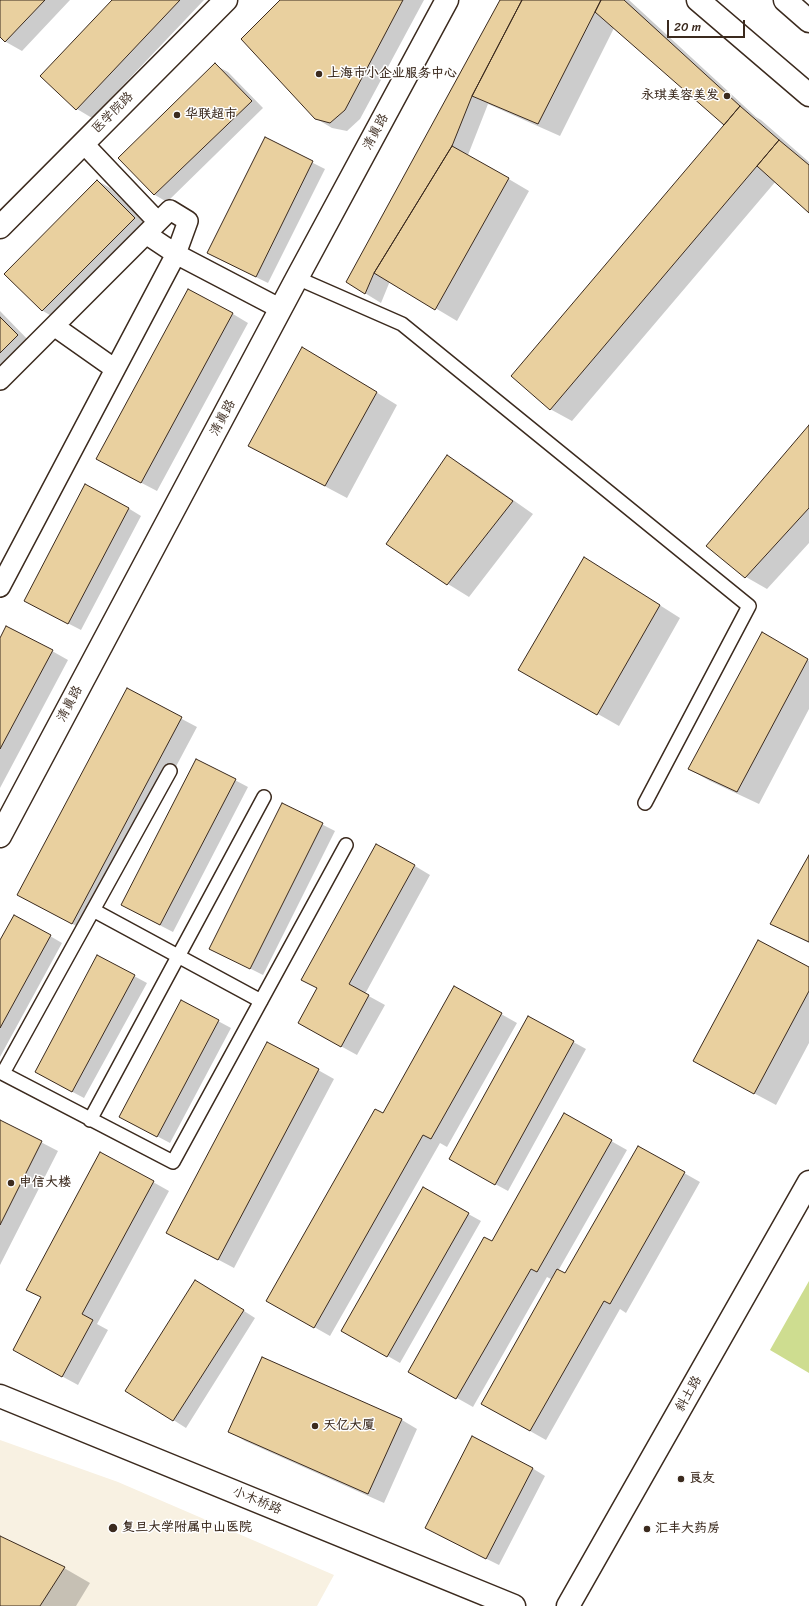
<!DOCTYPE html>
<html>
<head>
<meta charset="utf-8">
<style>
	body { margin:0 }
	#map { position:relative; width:809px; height:1606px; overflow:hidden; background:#fff; font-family:Sriracha,sans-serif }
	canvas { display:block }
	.scale { position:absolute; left:667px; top:20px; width:78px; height:18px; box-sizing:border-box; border:2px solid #3b2a1e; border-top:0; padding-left:5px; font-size:12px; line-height:14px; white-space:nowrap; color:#3b2a1e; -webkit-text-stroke:3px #fff; paint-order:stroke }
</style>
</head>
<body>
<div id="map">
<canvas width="809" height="1606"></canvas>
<div class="scale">20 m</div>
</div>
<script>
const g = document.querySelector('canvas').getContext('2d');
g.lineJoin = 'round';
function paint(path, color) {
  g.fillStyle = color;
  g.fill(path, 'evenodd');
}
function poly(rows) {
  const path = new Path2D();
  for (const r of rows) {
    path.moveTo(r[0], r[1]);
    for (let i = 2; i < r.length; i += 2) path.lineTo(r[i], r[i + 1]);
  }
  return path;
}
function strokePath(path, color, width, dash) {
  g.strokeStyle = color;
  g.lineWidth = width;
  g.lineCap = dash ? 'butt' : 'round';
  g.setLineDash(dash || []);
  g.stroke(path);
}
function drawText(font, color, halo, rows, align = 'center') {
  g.font = font + ' Sriracha,"LXGW WenKai TC",sans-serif';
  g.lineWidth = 3;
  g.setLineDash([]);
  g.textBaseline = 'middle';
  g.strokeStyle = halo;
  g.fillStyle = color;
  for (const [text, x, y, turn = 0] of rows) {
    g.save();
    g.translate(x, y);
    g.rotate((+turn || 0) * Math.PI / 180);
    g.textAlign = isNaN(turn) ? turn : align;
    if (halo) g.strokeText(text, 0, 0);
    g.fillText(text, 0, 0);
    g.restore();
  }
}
paint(poly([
	[0,1440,118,1482,334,1575,317,1606,0,1606]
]), '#f8f1e2');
paint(poly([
	[809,1281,809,1373,770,1350]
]), '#cedd90');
paint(poly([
	[0,0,70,0,22,51,6,42,0,36],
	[114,0,204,0,92,118,77,109],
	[282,0,424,0,360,119,347,131,332,128,315,118],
	[502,0,629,0,756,117,761,120,809,162,809,211,776,181,572,421,550,409,726,124,614,28,560,136,488,104,468,155,529,191,457,321,390,281,381,303,347,282],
	[215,65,228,72,263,108,167,202,155,195,119,158],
	[265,139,325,169,268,283,221,260],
	[98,181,110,188,147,225,55,318,43,311,6,274],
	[0,311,33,345,0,378],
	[233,314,248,323,157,491,113,468],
	[324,360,397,405,347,498,249,446],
	[809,427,809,543,767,589,746,577],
	[448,457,469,469,533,514,469,597,448,584,387,544],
	[128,508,141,516,81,630,38,608],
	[606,571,680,618,619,726,519,669],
	[762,633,809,661,809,709,759,804,710,781,689,769],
	[0,640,52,651,68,660,0,788],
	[127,690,197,727,88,932,34,904],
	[197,760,248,787,173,932,134,912],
	[282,804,335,831,263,975,223,955],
	[809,857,809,943,771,924],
	[415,866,430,875,365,994,385,1005,357,1055,315,1032],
	[50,936,62,943,0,1057,0,942],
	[809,968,809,1043,776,1105,694,1061],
	[134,976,147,983,84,1098,48,1079],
	[455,988,517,1023,447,1147,440,1143,330,1336,268,1301,383,1114],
	[528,1017,586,1049,508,1191,462,1166],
	[218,1021,231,1028,170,1143,132,1123],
	[318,1070,334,1079,234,1268,183,1241],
	[565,1115,627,1150,558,1271,565,1275,638,1147,700,1182,626,1313,620,1309,546,1440,482,1404,553,1280,547,1277,473,1407,409,1371,492,1243],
	[0,1121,58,1151,0,1265],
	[153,1182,169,1191,97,1324,108,1330,78,1385,30,1359],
	[423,1189,481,1221,400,1363,342,1330],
	[208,1288,255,1318,186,1428,126,1390],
	[402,1420,417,1429,384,1503,245,1441,230,1432],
	[532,1468,545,1476,499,1565,438,1535],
	[0,1537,64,1568,90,1583,76,1606,0,1606]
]), '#0003');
const building = poly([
	[0,0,45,0,5,42,0,37,0,0],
	[112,0,180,0,76,110,40,76,112,0],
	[280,0,403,0,345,110,330,123,315,119,241,39,280,0],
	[500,0,522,0,472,96,452,146,374,273,365,294,346,282,500,0],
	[522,0,601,0,538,124,472,96,522,0],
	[601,0,624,0,740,106,724,125,595,12,601,0],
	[215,63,252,101,154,195,118,158,215,63],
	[740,106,779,140,550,410,511,376,740,106],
	[265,137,313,161,256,277,207,253,265,137],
	[779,140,809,165,809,213,757,166,779,140],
	[452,146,509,178,435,310,374,273,452,146],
	[97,180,135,218,42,311,4,274,97,180],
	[188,289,233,313,141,483,96,459,188,289],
	[0,317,18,335,0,353,0,317],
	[302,347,377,392,325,486,248,446,302,347],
	[809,425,809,508,745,578,706,546,809,425],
	[447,455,513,501,447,585,386,544,447,455],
	[85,484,129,508,68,624,24,601,85,484],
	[584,557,660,605,597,715,518,670,584,557],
	[6,626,53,650,0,749,0,638,6,626],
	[762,632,808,659,737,792,688,769,762,632],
	[127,688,182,717,72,924,17,895,127,688],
	[196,759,236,779,160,925,121,905,196,759],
	[282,803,323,823,250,969,209,949,282,803],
	[376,844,415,865,349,984,369,995,341,1047,298,1023,317,988,301,980,376,844],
	[809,855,809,942,770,924,809,855],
	[14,915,51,935,0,1028,0,940,14,915],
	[758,940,809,967,809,991,754,1094,693,1061,758,940],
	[97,955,135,975,72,1092,35,1072,97,955],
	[454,986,502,1013,431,1139,423,1135,314,1328,266,1301,375,1109,383,1113,454,986],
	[181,1000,219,1020,157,1137,119,1117,181,1000],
	[528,1016,574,1041,495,1185,449,1159,528,1016],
	[267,1042,319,1069,218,1260,166,1233,267,1042],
	[564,1113,612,1140,537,1272,531,1269,456,1399,408,1372,484,1237,492,1241,564,1113],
	[0,1120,42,1141,0,1225,0,1120],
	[638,1146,685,1172,610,1304,604,1301,530,1431,481,1404,557,1269,565,1273,638,1146],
	[100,1152,154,1181,82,1314,93,1320,62,1377,13,1350,41,1297,26,1290,100,1152],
	[423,1187,469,1213,387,1357,341,1331,423,1187],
	[195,1280,244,1310,173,1421,125,1391,195,1280],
	[262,1357,402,1419,368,1494,228,1432,262,1357],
	[472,1436,533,1468,486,1559,425,1528,472,1436],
	[0,1536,65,1567,40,1606,0,1606,0,1536]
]);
paint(building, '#e9d09f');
strokePath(building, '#3b2a1e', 1);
const service = poly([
	[297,278,402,324,749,606,645,803],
	[93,910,261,1001],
	[0,1072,173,1162,346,845],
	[3,1073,170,771],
	[90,1120,264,797]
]);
const pedestrian = poly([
	[83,143,158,222],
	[146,234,176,254,281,309],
	[54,326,115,369],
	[0,380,170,210,188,221,176,254,0,587]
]);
const minor = poly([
	[0,227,226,0],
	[0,836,297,278,447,0],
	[0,1396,514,1606]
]);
const tertiary = poly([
	[698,0,809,95],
	[785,0,809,21]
]);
const secondary = poly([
	[568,1606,809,1182]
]);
strokePath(service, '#3b2a1e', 16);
strokePath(pedestrian, '#3b2a1e', 22);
strokePath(minor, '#3b2a1e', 25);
strokePath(tertiary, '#3b2a1e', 25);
strokePath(secondary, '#3b2a1e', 25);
strokePath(service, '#fff', 13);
strokePath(pedestrian, '#fff', 19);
strokePath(minor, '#fff', 22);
strokePath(tertiary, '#fff', 22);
strokePath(secondary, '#fff', 22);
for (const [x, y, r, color] of [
	[319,74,4,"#3b2a1e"],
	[727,96,4,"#3b2a1e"],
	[177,115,4,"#3b2a1e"],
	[11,1183,4,"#3b2a1e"],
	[315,1426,4,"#3b2a1e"],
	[681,1479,4,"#3b2a1e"],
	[113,1528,5,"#3b2a1e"],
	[647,1529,4,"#3b2a1e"]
]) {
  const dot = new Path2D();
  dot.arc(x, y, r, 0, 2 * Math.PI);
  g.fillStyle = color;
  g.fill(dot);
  strokePath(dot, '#fff', 1.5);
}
drawText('bold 13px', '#3b2a1e', '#fff', [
	["上海市小企业服务中心",327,74],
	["永琪美容美发",719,96,"right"],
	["华联超市",185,115],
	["申信大楼",19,1183],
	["天亿大厦",323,1426],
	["良友",689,1479],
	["复旦大学附属中山医院",122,1528],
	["汇丰大药房",655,1529]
], 'left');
drawText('13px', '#3b2a1e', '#fff', [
	["医学院路",113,113,-45],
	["清真路",376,132,-62],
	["清真路",223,418,-62],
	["清真路",70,704,-62],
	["斜土路",689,1394,-60],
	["小木桥路",257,1501,22]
]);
</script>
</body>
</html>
